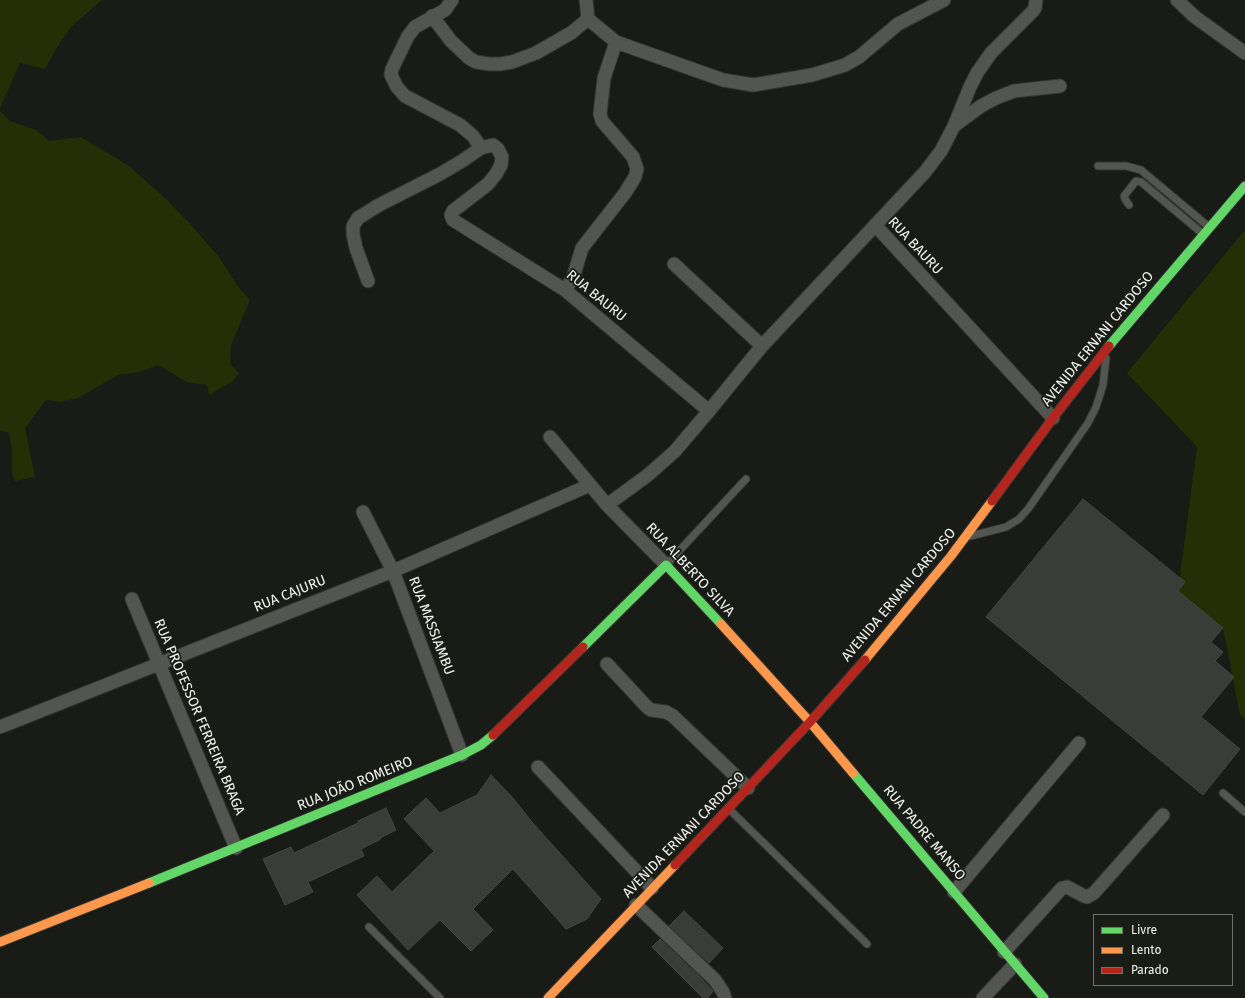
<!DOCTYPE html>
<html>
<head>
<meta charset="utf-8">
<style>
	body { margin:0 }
	#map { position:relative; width:1245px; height:998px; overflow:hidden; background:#191b17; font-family:"Fira Sans",sans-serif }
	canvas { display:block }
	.legend { position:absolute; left:1093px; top:914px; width:140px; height:72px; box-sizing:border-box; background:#1a1d15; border:1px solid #70736c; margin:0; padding:5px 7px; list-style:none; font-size:12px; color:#f1f4ee }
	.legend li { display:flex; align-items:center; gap:8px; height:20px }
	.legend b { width:20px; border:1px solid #70736c }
</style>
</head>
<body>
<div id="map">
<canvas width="1245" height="998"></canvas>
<ul class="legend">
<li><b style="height:5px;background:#63d668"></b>Livre</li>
<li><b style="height:5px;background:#ff974d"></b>Lento</li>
<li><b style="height:5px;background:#b3261e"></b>Parado</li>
</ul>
</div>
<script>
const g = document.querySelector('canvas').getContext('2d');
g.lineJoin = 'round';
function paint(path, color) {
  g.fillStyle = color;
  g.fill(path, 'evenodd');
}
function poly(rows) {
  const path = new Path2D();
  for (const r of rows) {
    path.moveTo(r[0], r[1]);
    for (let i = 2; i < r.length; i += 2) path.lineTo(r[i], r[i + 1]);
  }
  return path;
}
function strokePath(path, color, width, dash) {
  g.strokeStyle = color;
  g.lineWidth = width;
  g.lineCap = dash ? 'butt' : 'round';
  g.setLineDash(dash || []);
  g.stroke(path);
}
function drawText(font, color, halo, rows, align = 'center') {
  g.font = font + ' "Fira Sans",sans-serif';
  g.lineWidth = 3.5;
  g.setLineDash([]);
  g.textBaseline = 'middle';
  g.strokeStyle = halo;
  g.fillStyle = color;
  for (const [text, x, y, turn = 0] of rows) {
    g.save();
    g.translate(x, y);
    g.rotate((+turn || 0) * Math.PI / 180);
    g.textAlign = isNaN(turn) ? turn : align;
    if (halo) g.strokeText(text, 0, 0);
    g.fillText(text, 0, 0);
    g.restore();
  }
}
paint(poly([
	[0,0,102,0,71,27,59,44,45,69,20,63,0,108],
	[0,111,10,121,36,130,49,141,81,137,129,166,167,200,191,225,219,257,239,288,250,300,231,345,230,364,239,373,233,381,209,395,207,385,187,382,158,365,140,372,118,375,78,398,60,402,46,400,25,428,35,477,15,481,12,474,12,450,9,433,0,430],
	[1244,231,1245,232,1245,719,1240,715,1223,628,1178,591,1197,447,1127,373]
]), '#242f05');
const building = poly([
	[1083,499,1185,582,1178,591,1223,628,1211,642,1223,652,1215,661,1234,677,1201,717,1240,749,1203,795,986,617,1083,499],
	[491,775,513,798,532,822,601,899,587,919,566,929,513,869,473,909,493,930,471,951,440,920,408,950,357,895,377,876,392,892,434,851,404,819,412,811,426,798,440,813,477,795,491,775],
	[386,808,396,830,380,838,381,839,361,849,364,856,308,882,313,892,285,905,263,859,291,847,294,853,358,823,358,821,386,808],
	[684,911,723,948,709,963,669,926,684,911],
	[660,939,698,975,713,991,708,998,703,998,652,947,660,939]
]);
paint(building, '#3a3c38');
strokePath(building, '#444642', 1);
const lane = poly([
	[1098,166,1126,166,1141,170,1209,227],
	[1129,205,1125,199,1124,196,1136,181,1141,182,1203,234],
	[971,536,1006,527,1019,519,1028,509,1088,423,1096,407,1103,385,1106,358],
	[666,565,746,479],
	[1223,793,1245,812],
	[730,810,867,944],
	[369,927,440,998]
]);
const street = poly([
	[452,0,445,10,415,27,408,36,392,69,391,75,397,87,405,96,460,125,473,136,481,148],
	[586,0,588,19,616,42,723,80,753,85,812,75,845,65,859,57,898,24,944,0],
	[1177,0,1195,17,1245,53],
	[432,16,451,41,469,58,476,62,489,64,500,64,512,62,536,53,571,33,588,19],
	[954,126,981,106,996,98,1014,91,1060,86],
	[875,225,1053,418],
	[674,264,762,346],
	[368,281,356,248,353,234,353,226,358,218,379,205,440,174,462,161,481,148,493,145,498,149,502,157,501,165,496,174,488,184,453,211,451,215,453,220,565,290,709,411],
	[565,290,573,278,582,248,625,193,635,177,637,169,633,157,602,121,600,114,604,78,616,42],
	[550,437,607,505,666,565],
	[607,505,648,475,675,451,709,411,762,346,925,172,941,151,954,126,970,87,977,73,991,53,1033,11,1035,8,1036,0],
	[363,512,393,571,462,755],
	[132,599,236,848],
	[607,664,647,707,651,710,666,712,673,716,748,788],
	[0,727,393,571,590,485],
	[538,767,652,888],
	[954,892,1079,743],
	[636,905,715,980,723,992,725,998],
	[1004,952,1062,888,1067,887,1084,896,1087,897,1094,893,1163,815],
	[983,998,1015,964]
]);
const fast = poly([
	[1109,346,1245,186],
	[583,647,666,565,721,624],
	[853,773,1044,998],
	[149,883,462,755,481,745,493,735]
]);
const slow = poly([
	[721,624,810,722,853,773],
	[865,660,951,556,992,501],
	[0,942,149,883],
	[548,998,675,865]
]);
const jam = poly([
	[992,501,1053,418,1109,346],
	[493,735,583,647],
	[675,865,810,722,865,660]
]);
strokePath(lane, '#323431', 9);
strokePath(street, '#323431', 15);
strokePath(fast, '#323431', 11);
strokePath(slow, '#323431', 11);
strokePath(jam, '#323431', 11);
strokePath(lane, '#535551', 7);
strokePath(street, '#535551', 13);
strokePath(fast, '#63d668', 9);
strokePath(slow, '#ff974d', 9);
strokePath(jam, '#b3261e', 9);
drawText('14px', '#f1f4ee', '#1a1d15', [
	["RUA BAURU",915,246,47],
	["RUA BAURU",596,296,39],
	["AVENIDA ERNANI CARDOSO",1098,339,-51],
	["RUA ALBERTO SILVA",690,570,47],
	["RUA CAJURU",290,594,-22],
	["AVENIDA ERNANI CARDOSO",899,595,-50],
	["RUA MASSIAMBU",431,626,69],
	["RUA PROFESSOR FERREIRA BRAGA",199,717,67],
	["RUA JOÃO ROMEIRO",355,784,-22],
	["RUA PADRE MANSO",924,833,50],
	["AVENIDA ERNANI CARDOSO",684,835,-46]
]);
</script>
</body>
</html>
